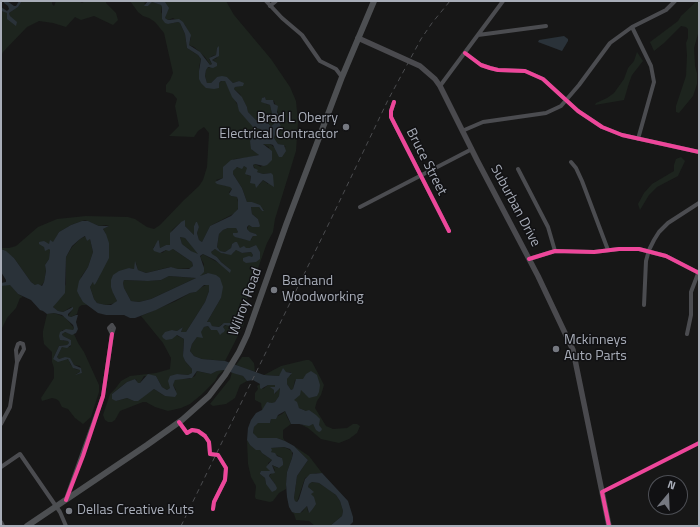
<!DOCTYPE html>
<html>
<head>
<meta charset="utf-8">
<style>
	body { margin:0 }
	#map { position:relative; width:700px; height:527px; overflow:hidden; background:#171717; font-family:"Titillium Web",sans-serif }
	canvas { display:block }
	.frame { position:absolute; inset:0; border:2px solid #a8adb8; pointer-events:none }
	.north { position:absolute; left:648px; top:475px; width:40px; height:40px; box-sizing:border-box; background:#111113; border:1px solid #4d4f55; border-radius:50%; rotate:19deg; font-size:11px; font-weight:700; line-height:16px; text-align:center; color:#a8adb8 }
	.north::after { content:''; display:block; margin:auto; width:14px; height:18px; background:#757880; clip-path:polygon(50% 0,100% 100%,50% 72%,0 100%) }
</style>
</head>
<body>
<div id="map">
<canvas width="700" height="527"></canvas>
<div class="frame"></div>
<div class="north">N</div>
</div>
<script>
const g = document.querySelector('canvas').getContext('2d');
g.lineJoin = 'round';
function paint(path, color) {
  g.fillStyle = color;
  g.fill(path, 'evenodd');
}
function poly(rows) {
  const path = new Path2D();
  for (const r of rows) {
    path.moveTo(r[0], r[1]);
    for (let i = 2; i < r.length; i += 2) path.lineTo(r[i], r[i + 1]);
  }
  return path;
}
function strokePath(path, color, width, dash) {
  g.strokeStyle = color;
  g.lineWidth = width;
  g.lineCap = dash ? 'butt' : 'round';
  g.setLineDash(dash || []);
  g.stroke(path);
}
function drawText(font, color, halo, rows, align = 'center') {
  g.font = font + ' "Titillium Web",sans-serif';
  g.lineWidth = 3;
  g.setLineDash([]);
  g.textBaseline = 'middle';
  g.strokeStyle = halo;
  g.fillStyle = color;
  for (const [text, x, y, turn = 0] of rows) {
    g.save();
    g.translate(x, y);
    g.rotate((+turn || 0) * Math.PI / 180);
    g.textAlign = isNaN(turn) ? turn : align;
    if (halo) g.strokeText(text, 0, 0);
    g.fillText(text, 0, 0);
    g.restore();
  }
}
paint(poly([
	[22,1,52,1,52,4,54,6,56,1,79,1,82,3,85,1,106,1,106,3,116,13,118,20,113,25,94,16,81,20,75,17,66,27,53,23,39,21,27,27,3,52,1,57,1,11,7,13,17,24,10,16,9,13,18,7],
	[130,1,148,1,144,3,148,6,152,2,161,5,162,6,161,12,168,24,178,22,180,23,185,34,187,48,198,55,201,59,199,67,201,83,219,83,223,80,225,81,239,108,255,128,260,129,264,133,256,134,252,150,257,152,259,155,245,158,234,159,223,170,223,178,216,180,222,185,230,186,232,189,229,192,231,196,237,197,239,207,235,213,210,226,202,242,199,240,197,233,199,227,195,224,194,226,194,235,185,226,185,222,181,222,172,230,170,239,170,245,166,245,160,248,159,241,153,248,162,253,166,250,173,249,192,262,193,266,191,268,178,269,170,267,146,273,138,270,136,263,134,269,129,268,113,293,117,301,116,303,106,305,97,303,94,299,90,287,93,282,96,283,100,275,106,234,103,229,109,226,106,225,99,226,85,220,71,225,59,232,53,243,49,244,50,250,49,259,45,265,46,271,44,282,41,286,35,285,31,282,14,258,1,248,9,248,16,246,38,227,57,219,86,216,128,217,135,219,147,227,154,229,160,225,184,200,199,186,203,180,207,167,209,133,204,127,198,131,194,137,169,136,179,126,175,106,177,99,173,94,166,92,166,85,170,80,173,73,164,33,155,22,149,18,143,16,138,12],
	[163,1,226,1,234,15,271,59,290,87,296,101,298,122,296,151,275,219,273,232,267,243,246,302,244,324,225,361,202,359,194,356,190,351,192,344,204,327,208,326,211,330,223,327,228,324,231,326,231,327,235,325,222,324,219,327,212,326,207,322,221,298,207,273,200,277,204,264,200,257,203,254,231,270,221,262,217,257,211,254,211,252,215,249,224,254,232,254,236,250,242,253,251,252,253,255,252,257,256,262,256,245,249,248,240,248,237,243,232,244,231,248,225,252,220,251,217,247,219,234,223,230,228,228,236,228,238,232,235,236,242,239,251,240,253,236,256,236,256,234,250,232,247,229,249,225,252,227,259,227,258,219,252,214,251,207,259,207,262,211,264,210,252,202,247,202,242,188,233,174,233,171,235,168,244,166,247,168,247,175,251,176,250,181,259,185,263,180,268,184,271,173,263,174,257,172,253,165,255,164,261,167,269,147,263,144,270,144,275,148,286,147,283,145,278,144,274,138,276,132,279,129,280,118,274,101,266,100,265,97,263,97,266,104,270,105,272,114,275,118,274,124,271,126,265,121,256,120,248,112,247,107,240,94,234,89,235,87,241,86,239,81,233,83,227,77,217,77,211,83,207,83,205,76,206,70,207,67,210,68,215,61,212,60,217,58,217,48,216,55,212,56,209,59,212,64,210,65,205,57,194,47,189,45,189,43,191,38,185,25,173,18,168,20,165,18,168,9],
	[697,1,699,1,698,34,694,48,695,66,697,73,697,84,693,96,679,113,676,112,676,106,686,76,687,55,686,43,688,38,688,29,686,27,681,26,664,43,654,51,650,42,678,21,681,16],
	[637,52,643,61,632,75,629,83,624,100,595,105,596,103,607,98,614,93,624,79,628,68,634,61],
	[681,157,685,161,678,176,657,187,649,195,640,210,638,204,644,193,652,184,674,171,674,165,676,159],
	[86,236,87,241,89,239,90,239,93,252,88,267,81,277,80,297,87,305,82,305,79,307,77,314,71,317,68,316,73,309,71,307,63,312,58,311,53,307,66,284,66,257,72,247,80,239],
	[180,237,185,238,199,254,197,255,191,251,182,244],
	[169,276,196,278,151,299,139,302,131,301,124,288,123,283,124,280,148,281,161,280],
	[8,284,10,284,18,294,23,297,20,298,16,308,7,318,1,330,1,286],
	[208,284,209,285,209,291,205,302,186,332,181,332,183,327,177,331,172,330,176,335,184,339,183,350,185,361,192,369,192,373,188,375,177,374,170,388,167,390,162,387,156,376,144,376,140,383,137,383,136,379,127,382,112,394,116,401,127,398,134,401,148,393,154,389,165,396,176,390,173,385,175,379,189,379,195,376,197,371,211,374,217,371,224,370,218,375,215,381,201,395,190,404,181,408,168,411,155,407,146,402,143,402,120,411,115,420,112,422,108,422,105,420,103,415,110,394,115,389,121,381,130,376,156,373,170,369,171,358,163,343,141,316,176,301,190,293,196,292,198,289],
	[54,313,65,317,74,328,73,330,62,330,63,341,68,341,69,343,67,345,59,346,53,359,68,359,71,365,75,369,80,370,80,372,76,374,82,373,80,366,74,365,65,357,59,359,57,357,62,347,70,347,71,345,71,340,63,336,63,332,74,334,78,343,84,352,99,385,99,392,91,417,83,424,75,418,68,409,62,407,59,401,56,399,52,398,42,401,41,398,54,378,54,368,52,362,52,352,44,344,43,337,43,331,47,314],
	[242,357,249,357,254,363,255,372,236,365],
	[306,360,309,360,312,362,321,379,324,385,321,395,317,401,315,408,326,426,333,429,347,428,353,424,357,424,360,426,357,433,349,439,339,443,321,439,308,428,302,425,313,424,319,432,306,411,299,408,293,400,301,389,305,394,303,379,295,380,293,389,291,390,287,384,287,379,288,377,291,375,291,372,286,372,282,373,279,376,264,375,281,366],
	[232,372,243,376,247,381,240,385,235,398,226,404,213,406,210,404,230,379],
	[260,384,263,389,268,385,275,385,275,387,271,387,274,390,275,394,279,388,280,390,279,396,275,402,272,404,269,402,262,410,261,403,255,400,255,393,258,389,257,386],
	[285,411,287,417,291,424,283,430,283,438,285,441,277,438,258,438,254,436,253,433,254,427,258,422,270,423,271,419,282,414],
	[247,440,250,445,260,450,262,453,272,460,268,463,270,471,261,471,260,474,265,478,266,484,275,484,269,476,275,470,272,465,278,468,282,458,271,452,271,448,284,447,292,451,292,458,287,472,286,489,279,493,273,501,270,502,256,499,255,497,256,486,251,477,248,464],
	[294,446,309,456,322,473,316,473,305,478,297,502,295,501,294,498,297,476,308,460],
	[312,482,319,483,328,489,336,495,340,501,343,511,342,516,330,526,315,526,309,521,296,520,294,514,292,512,295,513,302,512,307,506,308,512,312,510,314,502,308,487,309,484]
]), '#1d241e');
paint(poly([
	[4,1,7,1,14,6,16,6,19,1,22,1,18,7,9,13,10,16,17,22,16,26,7,19,7,13,1,11,1,7,7,11,9,9,8,6,4,3],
	[148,1,163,1,165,2,169,8,165,18,168,20,179,19,183,22,191,35,189,45,200,52,210,65,212,64,209,58,216,55,217,48,219,46,219,56,212,60,217,63,217,66,213,68,208,67,206,70,205,76,207,83,211,83,217,77,222,76,227,77,233,83,239,81,244,83,243,86,235,87,234,89,242,97,247,107,248,112,256,120,265,121,271,126,274,124,275,118,272,114,270,105,261,102,262,98,265,97,266,100,273,100,274,104,278,106,277,112,280,118,280,125,281,126,276,132,274,138,278,144,284,145,286,151,282,157,279,157,273,145,270,144,263,144,272,151,272,160,267,165,264,166,255,164,253,165,254,168,258,170,257,172,263,174,271,173,273,175,274,187,263,180,256,188,255,184,250,183,251,176,245,174,247,168,244,166,242,169,237,167,233,171,233,174,242,188,247,202,252,202,260,205,264,211,262,211,259,207,251,207,252,214,258,219,260,226,259,227,252,227,249,225,247,227,247,229,250,232,256,234,257,236,253,236,250,241,235,237,233,235,233,233,237,233,238,232,236,228,228,228,223,230,219,234,217,247,220,251,225,252,231,248,232,244,235,242,237,242,240,248,244,246,246,248,249,248,256,245,260,252,260,259,256,262,246,263,243,261,243,258,249,256,252,257,253,255,251,252,242,253,236,250,231,255,221,253,215,249,211,252,212,254,217,257,221,262,231,270,230,273,215,260,203,254,200,256,204,268,204,272,200,276,208,273,216,275,220,278,223,287,221,298,207,322,210,322,212,326,219,327,224,323,233,323,235,327,230,333,229,329,231,326,225,325,223,327,225,330,224,332,222,333,220,335,217,330,211,330,208,326,204,327,201,332,203,338,197,337,192,344,190,351,194,356,202,359,225,361,264,375,279,376,283,368,286,372,292,373,287,379,287,384,291,390,293,389,296,379,303,379,306,374,311,371,317,375,320,385,319,392,317,396,309,398,301,390,300,395,294,400,297,402,299,408,306,411,309,410,316,415,320,419,319,425,322,429,321,431,319,432,316,430,313,424,309,426,299,424,291,424,285,411,278,415,276,419,271,419,270,423,258,423,254,427,253,433,258,438,277,438,285,441,294,446,308,460,297,476,294,498,295,501,297,502,299,499,305,479,310,474,322,473,348,501,353,517,353,522,349,526,330,526,342,516,343,511,340,501,336,495,319,483,312,482,309,484,308,487,314,492,311,494,314,497,316,504,312,510,309,513,307,506,300,513,295,513,292,512,289,507,287,497,286,484,287,472,292,458,293,453,290,449,284,447,271,448,272,450,271,452,275,453,277,456,282,458,283,462,283,465,279,468,272,465,275,473,270,474,269,476,275,484,277,488,276,490,272,492,266,484,265,478,260,474,260,473,261,471,270,471,266,467,272,460,262,453,260,450,256,450,250,445,247,440,248,428,251,420,256,413,262,410,267,402,272,403,275,402,279,396,280,388,274,394,274,390,270,387,275,387,275,385,268,385,261,389,260,388,260,384,253,380,247,381,243,376,236,374,224,370,217,371,211,374,197,371,192,378,175,380,173,385,177,394,175,397,165,396,154,389,138,401,134,401,127,398,116,401,112,399,112,394,127,382,135,379,138,383,140,383,148,374,156,376,162,387,167,390,170,388,168,381,170,376,177,374,188,375,192,373,192,369,185,361,183,356,184,339,177,335,172,339,166,340,163,338,162,336,165,332,172,330,177,331,183,327,181,332,186,332,205,302,209,291,209,285,204,285,196,292,190,293,156,310,135,318,130,318,124,315,106,315,98,313,83,302,80,297,77,291,79,281,88,267,93,252,90,239,87,241,85,236,80,239,72,246,66,257,65,293,53,307,58,311,63,312,73,307,73,309,68,314,68,316,71,317,76,315,78,315,76,322,78,329,76,333,72,335,65,332,62,334,63,336,71,340,71,345,67,348,62,347,57,357,59,359,65,357,70,358,74,365,81,368,82,373,75,375,80,372,80,370,73,368,68,359,58,362,53,359,59,346,67,345,69,343,68,341,60,340,59,336,60,332,66,329,73,330,74,328,73,325,62,315,54,313,47,314,43,311,40,310,31,300,18,294,10,285,1,286,1,283,6,282,6,280,1,272,1,249,6,251,14,258,31,282,35,285,38,284,42,286,44,282,46,271,45,265,49,259,50,250,49,249,45,251,44,247,39,244,39,242,44,241,49,244,50,240,53,242,59,232,71,225,82,221,88,221,99,226,109,226,103,229,106,234,109,243,109,258,96,283,94,285,93,282,90,287,94,299,97,303,106,305,111,305,117,301,113,293,111,287,111,280,113,275,119,271,129,268,134,269,135,261,138,270,146,273,171,267,178,269,189,269,193,266,192,262,173,249,169,251,166,250,160,253,154,251,153,249,158,240,159,241,160,248,166,245,170,245,170,233,181,222,185,220,185,226,194,235,194,226,196,222,197,222,199,227,197,233,199,240,202,242,210,226,231,216,238,209,238,200,237,197,231,196,229,194,232,189,230,187,217,184,215,182,223,178,223,167,231,160,259,155,251,149,250,141,254,135,263,134,264,132,260,129,253,127,239,111,237,103,232,97,225,81,221,81,219,83,219,88,214,89,206,88,201,83,199,79,199,71,201,59,198,55,187,48,185,34,180,23,178,22,168,24,165,23,162,19,162,7,161,5,152,2,148,6,144,6],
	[180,237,185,238,198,254,191,251,182,244],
	[169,276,196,278,151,299,139,302,131,301,124,288,123,283,124,280,148,281,161,280],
	[564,36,568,39,568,41,562,51,538,42,539,40]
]), '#2a3239');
strokePath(poly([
	[266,1,282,18,302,35,320,61,336,69,342,77],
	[270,6,276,1],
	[632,27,651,66,654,82,638,139],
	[478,35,546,26],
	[465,53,481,65,490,68,498,70,525,71,543,79,578,111,602,127,622,135,699,152],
	[440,86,503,1],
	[394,102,391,111,391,117,449,231],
	[462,131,483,122,546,113,561,106,579,85,610,43,632,27,666,10,675,1],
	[571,162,576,168,582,181,608,250],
	[518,169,548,227,555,251],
	[360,207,472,149],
	[529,259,555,251,594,252,619,249,639,249,666,256,699,273],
	[644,305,646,261,649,250,654,240,659,232,668,223,699,203],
	[112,325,114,328,112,334,109,328,112,325],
	[687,334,691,315,691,292,699,271],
	[20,343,23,344,24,349,17,362,16,350,18,344,20,343],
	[179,422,187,433,192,430,198,431,205,436,209,442,210,454,218,455,226,468,225,480,214,502,213,509],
	[1,424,10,407,17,362],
	[1,467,20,454,60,512,66,526],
	[66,499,103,396,112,334],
	[1,522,3,526]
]), '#4b4c50', 4);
strokePath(poly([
	[358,38,420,66,435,79,440,86,477,160,538,276,573,350,609,526]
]), '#4a4a4e', 5.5);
strokePath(poly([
	[27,526,147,445,182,420,209,396,225,375,239,352,247,335,286,225,342,77,374,1]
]), '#4d4f52', 6);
strokePath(poly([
	[181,526,332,217,388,100,421,39,432,23,450,1]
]), '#4b4c4f', 1, [5, 4]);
strokePath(poly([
	[465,53,481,65,490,68,498,70,525,71,543,79,578,111,602,127,622,135,699,152],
	[394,102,391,111,391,117,449,231],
	[529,259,555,251,594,252,619,249,639,249,666,256,699,273],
	[179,422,187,433,192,430,198,431,205,436,209,442,210,454,218,455,226,468,225,480,214,502,213,509],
	[66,500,83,456,103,396,112,334],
	[609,526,602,492,699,443]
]), '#ed469a', 4);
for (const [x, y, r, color] of [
	[346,127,4,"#757880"],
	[274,290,4,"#757880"],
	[556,349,4,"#757880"],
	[69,511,4,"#757880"]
]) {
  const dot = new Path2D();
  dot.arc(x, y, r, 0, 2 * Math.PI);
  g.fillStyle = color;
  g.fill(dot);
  strokePath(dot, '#111113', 1.5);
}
drawText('14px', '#a8adb8', '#111113', [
	["Brad L Oberry",338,119,"right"],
	["Electrical Contractor",338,135,"right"],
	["Bachand",282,282],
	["Woodworking",282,298],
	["Mckinneys",564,341],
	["Auto Parts",564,357],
	["Dellas Creative Kuts",77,511]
], 'left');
drawText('14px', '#a8adb8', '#111113', [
	["Bruce Street",426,162,63],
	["Suburban Drive",515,206,62],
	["Wilroy Road",246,302,-70]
]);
</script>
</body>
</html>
